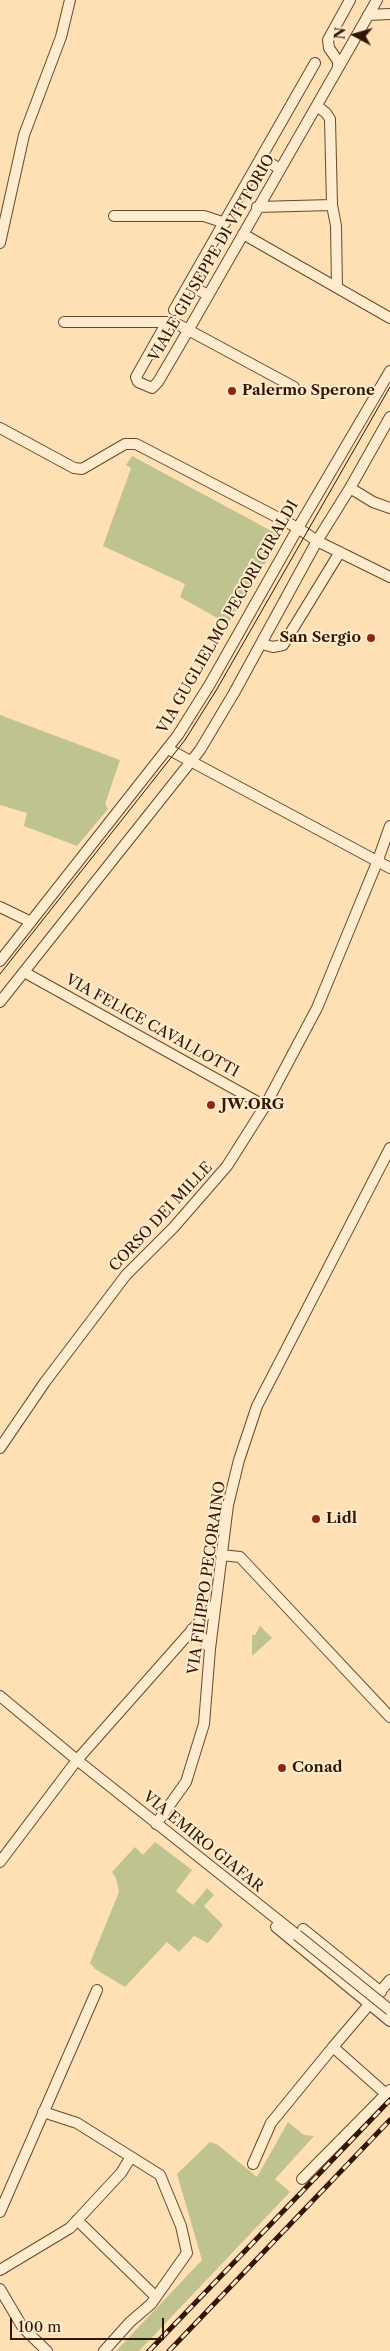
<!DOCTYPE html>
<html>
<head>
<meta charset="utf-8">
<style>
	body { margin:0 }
	#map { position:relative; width:390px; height:2351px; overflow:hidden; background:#ffe0b4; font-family:"Libre Caslon Text",serif }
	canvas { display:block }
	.north { position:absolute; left:330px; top:10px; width:50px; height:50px; -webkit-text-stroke:4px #ffebce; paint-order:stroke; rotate:276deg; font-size:14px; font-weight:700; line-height:20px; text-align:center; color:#301702 }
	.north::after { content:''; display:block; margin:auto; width:18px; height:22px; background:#301702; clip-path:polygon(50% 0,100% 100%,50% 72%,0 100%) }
	.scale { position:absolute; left:10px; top:2318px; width:154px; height:22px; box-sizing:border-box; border:2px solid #301702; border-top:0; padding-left:6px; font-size:15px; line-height:18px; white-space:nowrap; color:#301702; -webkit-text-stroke:4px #ffebce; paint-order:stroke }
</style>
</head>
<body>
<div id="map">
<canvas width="390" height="2351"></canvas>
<div class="north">N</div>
<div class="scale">100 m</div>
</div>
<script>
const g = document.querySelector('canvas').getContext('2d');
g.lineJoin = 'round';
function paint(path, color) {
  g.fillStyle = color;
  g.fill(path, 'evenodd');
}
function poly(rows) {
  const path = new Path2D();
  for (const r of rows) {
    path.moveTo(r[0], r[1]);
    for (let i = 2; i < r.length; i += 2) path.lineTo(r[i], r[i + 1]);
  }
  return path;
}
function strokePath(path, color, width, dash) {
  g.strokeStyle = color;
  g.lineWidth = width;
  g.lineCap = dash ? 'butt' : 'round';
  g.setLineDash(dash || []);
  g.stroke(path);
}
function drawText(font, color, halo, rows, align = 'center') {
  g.font = font + ' "Libre Caslon Text",serif';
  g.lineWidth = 4;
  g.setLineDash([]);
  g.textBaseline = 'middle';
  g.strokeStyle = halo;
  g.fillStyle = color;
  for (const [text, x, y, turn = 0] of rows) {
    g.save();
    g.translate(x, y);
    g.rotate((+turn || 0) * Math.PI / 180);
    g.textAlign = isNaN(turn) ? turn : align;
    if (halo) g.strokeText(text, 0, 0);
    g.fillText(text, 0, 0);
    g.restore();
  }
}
paint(poly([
	[132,456,279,535,280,539,228,624,180,597,185,584,103,546,131,468,126,465],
	[0,715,120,760,105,804,108,809,77,846,24,826,27,813,0,805],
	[260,1626,272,1638,252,1656,252,1635,255,1635],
	[155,1842,192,1870,176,1891,193,1905,207,1888,214,1895,204,1906,223,1925,208,1943,194,1936,179,1952,167,1942,125,1987,95,1969,90,1963,119,1892,116,1878,112,1872,135,1847,143,1855],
	[288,2122,304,2135,314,2136,275,2179,290,2192,139,2351,116,2351,202,2260,177,2174,210,2142,218,2145,257,2177]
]), '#bec38f');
const minor = poly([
	[368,15,390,14],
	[338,68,338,61,329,48,328,40,350,0],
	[317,106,326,113,330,119,332,205,336,226,337,287],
	[262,158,280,169],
	[257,207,332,205],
	[114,216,204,216,225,223],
	[243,234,390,318],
	[0,243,24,135,61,37,70,0],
	[189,285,208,295],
	[174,310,315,63],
	[64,322,167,322,179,325,294,387],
	[167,322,136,377,138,382,152,388,158,382,189,329,377,0],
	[0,428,74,468,82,469,125,444,136,444,298,528,317,541,390,577],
	[350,488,373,502,390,508],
	[262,644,273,647,283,645,340,552],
	[168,749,390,868],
	[0,907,31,922],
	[0,961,178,735,210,684,298,528,390,371],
	[24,972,265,1106],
	[0,1002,200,750,234,693,317,541,350,488,390,417],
	[0,1448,45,1382,126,1275,174,1227,227,1166,265,1106,317,1008,378,860,390,826],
	[221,1555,240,1557,390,1717],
	[192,1629,203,1638,210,1649],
	[0,1696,77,1760,297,1935],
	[156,1824,186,1782,204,1724,210,1649,228,1505,239,1460,257,1406,390,1148],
	[0,1862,77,1760,215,1604],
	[276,1927,390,2021],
	[303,1929,381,1992],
	[333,2047,390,1980],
	[43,2112,77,2123,160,2175,181,2226,187,2253,151,2304,130,2322,104,2351],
	[253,2164,271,2123,333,2047,386,2094,390,2090],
	[302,2179,386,2094],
	[0,2212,97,1990],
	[77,2220,156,2297],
	[0,2270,70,2228,121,2173,131,2157],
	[0,2289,23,2328,47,2351]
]);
strokePath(minor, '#64492e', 12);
strokePath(minor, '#ffebce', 10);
strokePath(poly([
	[0,974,185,740,217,689,390,387]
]), '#301702', 1);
const rail = poly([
	[149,2351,390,2100],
	[169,2351,390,2120]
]);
strokePath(rail, '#301702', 5);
strokePath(rail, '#ffebce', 3, [9]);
const minorBridge = poly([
	[297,1935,390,2010]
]);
strokePath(minorBridge, '#64492e', 12, []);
strokePath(minorBridge, '#ffebce', 10);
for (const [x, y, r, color] of [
	[232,391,5,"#8f2418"],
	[371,638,5,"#8f2418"],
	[211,1105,5,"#8f2418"],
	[316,1519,5,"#8f2418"],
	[282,1768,5,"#8f2418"]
]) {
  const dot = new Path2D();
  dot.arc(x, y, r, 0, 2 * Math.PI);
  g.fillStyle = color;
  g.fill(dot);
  strokePath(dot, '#ffebce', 2);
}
drawText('15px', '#301702', '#ffebce', [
	["VIALE GIUSEPPE DI VITTORIO",212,258,-60],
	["VIA GUGLIELMO PECORI GIRALDI",228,617,-60],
	["VIA FELICE CAVALLOTTI",152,1026,29],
	["CORSO DEI MILLE",161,1217,-47],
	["VIA FILIPPO PECORAINO",207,1578,-82],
	["VIA EMIRO GIAFAR",203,1842,39]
]);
drawText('bold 15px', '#301702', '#ffebce', [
	["Palermo Sperone",242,391],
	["San Sergio",361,638,"right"],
	["JW.ORG",221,1105],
	["Lidl",326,1519],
	["Conad",292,1768]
], 'left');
</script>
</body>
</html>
